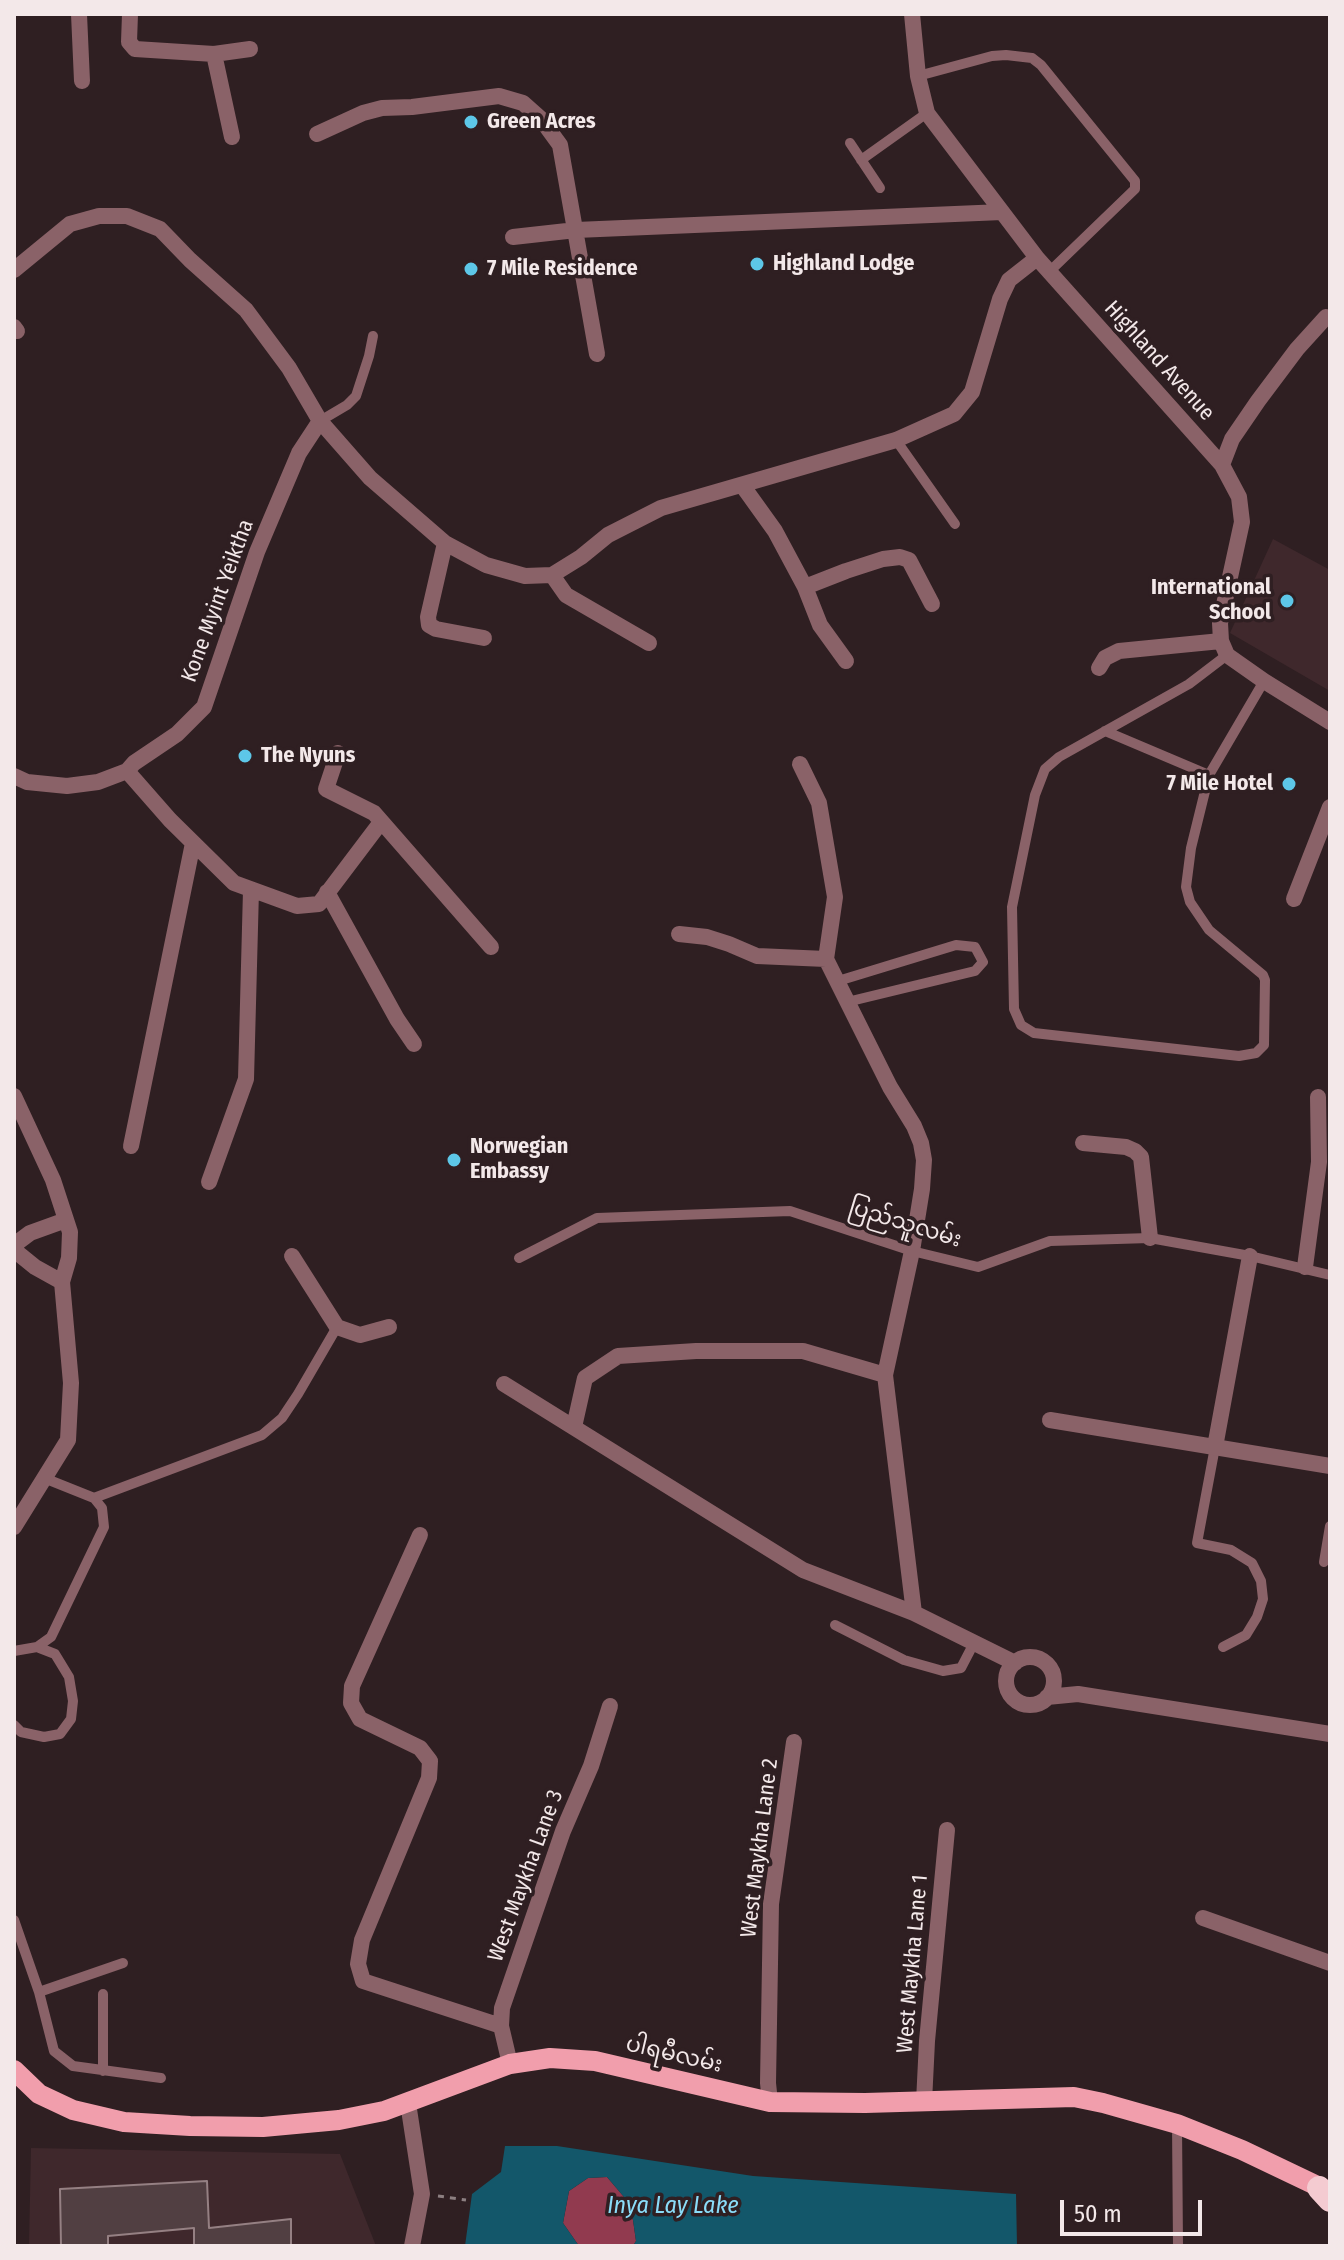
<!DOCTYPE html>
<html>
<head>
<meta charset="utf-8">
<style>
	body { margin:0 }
	#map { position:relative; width:1344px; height:2260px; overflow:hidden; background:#2f1f22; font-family:"Fira Sans Condensed",sans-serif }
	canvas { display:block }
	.frame { position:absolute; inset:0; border:16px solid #f3e8e9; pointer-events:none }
	.scale { position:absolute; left:1060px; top:2200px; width:142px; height:36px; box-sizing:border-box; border:4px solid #f3e8e9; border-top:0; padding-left:10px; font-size:24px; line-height:28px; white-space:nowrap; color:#f3e8e9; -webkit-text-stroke:6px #2f1f22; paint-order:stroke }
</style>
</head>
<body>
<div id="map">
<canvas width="1344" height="2260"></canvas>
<div class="frame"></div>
<div class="scale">50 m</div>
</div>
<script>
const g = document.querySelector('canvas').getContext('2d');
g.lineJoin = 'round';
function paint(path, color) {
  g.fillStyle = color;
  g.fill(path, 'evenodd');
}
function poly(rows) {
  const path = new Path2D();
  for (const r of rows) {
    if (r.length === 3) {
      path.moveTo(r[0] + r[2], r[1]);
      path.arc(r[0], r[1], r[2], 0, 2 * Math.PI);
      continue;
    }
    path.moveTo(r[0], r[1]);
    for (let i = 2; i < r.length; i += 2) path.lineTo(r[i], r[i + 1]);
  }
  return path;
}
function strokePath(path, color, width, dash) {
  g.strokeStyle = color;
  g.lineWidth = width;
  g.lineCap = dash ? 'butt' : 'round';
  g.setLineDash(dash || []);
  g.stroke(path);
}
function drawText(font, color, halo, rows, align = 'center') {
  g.font = font + ' "Fira Sans Condensed","Noto Sans Myanmar",sans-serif';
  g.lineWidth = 7;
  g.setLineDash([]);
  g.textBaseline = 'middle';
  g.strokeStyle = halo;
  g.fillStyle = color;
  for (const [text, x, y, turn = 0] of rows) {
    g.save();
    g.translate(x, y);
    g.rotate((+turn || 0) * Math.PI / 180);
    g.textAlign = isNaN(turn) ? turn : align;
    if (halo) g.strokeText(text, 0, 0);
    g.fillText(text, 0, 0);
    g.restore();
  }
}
paint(poly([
	[1273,539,1330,570,1330,691,1230,633],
	[31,2148,340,2154,376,2246,29,2246]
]), '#3f282c');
paint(poly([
	[607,2177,624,2197,633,2220,636,2241,633,2246,579,2246,563,2223,569,2191,588,2178]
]), '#913a4f');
paint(poly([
	[505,2146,557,2146,753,2176,1016,2194,1017,2246,633,2246,636,2241,633,2220,624,2197,607,2177,588,2178,569,2191,563,2223,579,2246,465,2246,472,2194,501,2172]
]), '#13576a');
const building = poly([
	[207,2181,209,2228,291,2219,291,2246,194,2246,194,2228,108,2236,108,2246,61,2246,60,2189,207,2181]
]);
paint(building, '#513f42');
strokePath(building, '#958083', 2);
strokePath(poly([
	[438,2196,466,2200]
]), '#8c7f81', 3, [6, 6]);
strokePath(poly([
	[918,76,992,56,1006,55,1032,58,1041,65,1135,181,1135,189,1049,272],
	[850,143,880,188],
	[861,160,927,113],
	[320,421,347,405,356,396,369,356,373,336],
	[896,440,955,524],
	[1227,655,1189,684,1059,757,1045,769,1035,795,1012,907,1014,1009,1021,1025,1034,1033,1239,1056,1256,1053,1264,1045,1265,980,1263,975,1209,930,1190,902,1186,887,1191,848,1209,775,1264,681],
	[1105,731,1209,775],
	[838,981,956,945,975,947,983,962,975,971,847,1002],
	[519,1258,597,1218,790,1211,912,1251,978,1267,1050,1241,1150,1238,1250,1256,1330,1275],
	[1215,1447,1197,1543,1231,1550,1252,1563,1261,1581,1263,1599,1257,1617,1246,1635,1223,1647],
	[94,1498,262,1435,282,1418,298,1394,337,1327],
	[1324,1562,1330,1526],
	[835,1625,904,1660,943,1671,961,1668,974,1643],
	[14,1651,37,1647,51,1637,104,1527,102,1508,94,1498,44,1478],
	[14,1725,21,1732,44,1737,60,1734,71,1719,73,1701,69,1677,55,1654,37,1647],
	[14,1920,39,1992,123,1963],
	[39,1992,54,2051,73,2066,161,2078],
	[103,1994,103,2071],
	[1177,2124,1178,2246]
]), '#8a6268', 10);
strokePath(poly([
	[79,14,82,81],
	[130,14,129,42,135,49,214,54,250,49],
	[912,14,918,76,927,113,1037,258,1222,465,1239,497,1242,522,1220,623,1221,641,1227,655,1264,681,1330,722],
	[214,54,232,137],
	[317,134,363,113,382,108,412,107,499,96,523,103,541,119,560,145,597,354],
	[513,237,576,230,1002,212],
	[14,270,70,224,99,216,127,216,160,229,190,260,246,310,289,368,320,421,370,478,445,543,486,565,525,576,552,575,581,557,608,535,661,508,896,440,954,414,972,392,1000,299,1009,280,1037,258],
	[14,327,17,331],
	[1222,465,1232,439,1258,401,1297,349,1326,317],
	[742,485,775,531,805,587,820,625,846,661],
	[445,543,428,617,429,625,436,629,484,638],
	[552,575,566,595,649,643],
	[805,587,846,571,883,559,900,557,909,560,932,604],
	[1099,668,1105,658,1119,651,1221,641],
	[338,753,326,789,374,813,491,947],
	[800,764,819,803,835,897,826,959,890,1087,914,1126,921,1143,924,1160,922,1189,912,1251,885,1375,914,1613],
	[127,771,170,820,234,883,297,906,319,904,381,822],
	[14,776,27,782,67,786,98,782,127,771,134,763,177,734,204,707,257,552,299,453,320,421],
	[327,892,397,1019,414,1044],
	[1294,899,1330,807],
	[679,934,707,937,729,944,757,956,826,959],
	[14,1096,53,1180,70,1232,69,1258,62,1282,71,1383,68,1440,14,1527],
	[1083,1143,1126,1147,1135,1151,1141,1157,1150,1238],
	[131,1146,193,843],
	[209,1182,246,1079,251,890],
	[14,1245,30,1233,66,1220],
	[14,1250,35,1267,62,1282],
	[292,1256,337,1327,360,1335,389,1327],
	[1305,1267,1319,1162,1318,1097],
	[504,1384,803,1570,914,1613,1015,1663],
	[1050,1420,1330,1466],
	[574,1427,585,1378,618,1356,696,1351,803,1351,885,1375],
	[1215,1447,1250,1256],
	[420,1535,352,1686,351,1703,360,1719,420,1748,430,1761,429,1778,362,1940,358,1964,363,1981,501,2026],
	[1030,1681,24],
	[1047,1697,1078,1694,1330,1734],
	[1203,1918,1330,1963],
	[510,2064,501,2026,502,2008,563,1831,591,1766,610,1706],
	[770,2102,768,2083,771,1904,794,1742],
	[924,2102,927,2041,947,1830],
	[408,2103,422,2194,412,2246]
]), '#8a6268', 16);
strokePath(poly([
	[14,2070,39,2094,73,2110,124,2122,190,2126,263,2127,339,2120,384,2111,510,2064,550,2058,595,2061,770,2102,865,2103,1074,2097,1103,2103,1177,2124,1242,2150,1330,2192]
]), '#f19eac', 20);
strokePath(poly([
	[1319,2188,1330,2200]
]), '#f4cbd1', 24);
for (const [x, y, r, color] of [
	[471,122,8,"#5dc7e8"],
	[757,264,8,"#5dc7e8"],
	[471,269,8,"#5dc7e8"],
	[1287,601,8,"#5dc7e8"],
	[245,756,8,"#5dc7e8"],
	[1289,784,8,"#5dc7e8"],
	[454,1160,8,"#5dc7e8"]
]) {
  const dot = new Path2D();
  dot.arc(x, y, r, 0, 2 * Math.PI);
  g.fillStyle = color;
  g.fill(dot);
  strokePath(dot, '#2f1f22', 3);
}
drawText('bold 22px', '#f3e8e9', '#2f1f22', [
	["Green Acres",487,122],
	["Highland Lodge",773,264],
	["7 Mile Residence",487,269],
	["International",1271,588,"right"],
	["School",1271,613,"right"],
	["The Nyuns",261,756],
	["7 Mile Hotel",1273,784,"right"],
	["Norwegian",470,1147],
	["Embassy",470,1172]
], 'left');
drawText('22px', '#f3e8e9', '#2f1f22', [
	["Highland Avenue",1159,361,48],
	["Kone Myint Yeiktha",218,601,-70],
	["ပြည်သူလမ်း",905,1224,17],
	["West Maykha Lane 2",760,1848,-83],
	["West Maykha Lane 3",526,1876,-70],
	["West Maykha Lane 1",913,1964,-85],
	["ပါရမီလမ်း",674,2055,13]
]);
drawText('italic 24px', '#8adcf8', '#2f1f22', [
	["Inya Lay Lake",673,2206]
]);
</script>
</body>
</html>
